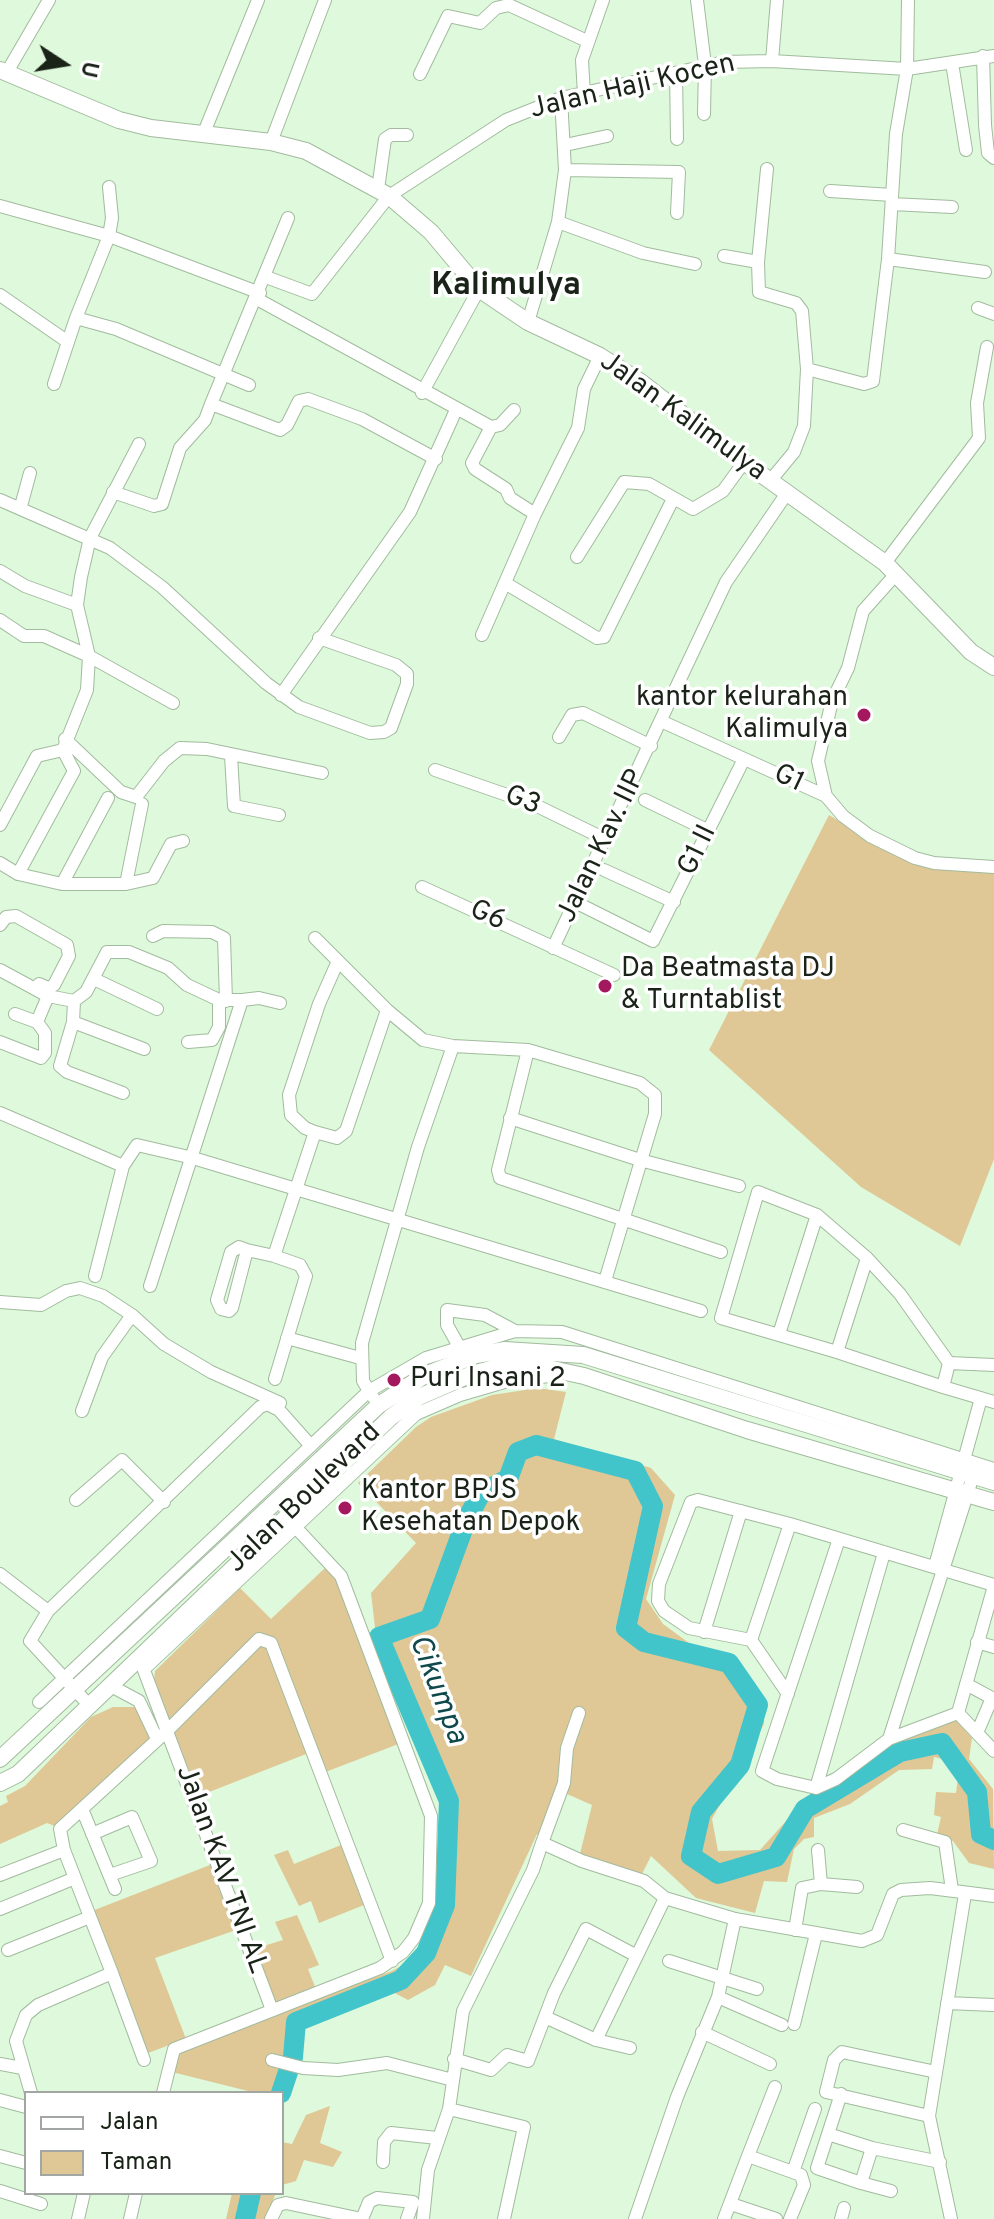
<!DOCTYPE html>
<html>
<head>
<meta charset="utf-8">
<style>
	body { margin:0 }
	#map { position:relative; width:994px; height:2219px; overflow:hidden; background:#def9db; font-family:Overpass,sans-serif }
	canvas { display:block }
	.legend { position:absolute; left:24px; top:2091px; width:260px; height:104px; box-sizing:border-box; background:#fff; border:2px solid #a3a7a3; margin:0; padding:10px 14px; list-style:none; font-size:24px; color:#1a2318 }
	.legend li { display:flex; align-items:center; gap:16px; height:40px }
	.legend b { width:40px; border:2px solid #a3a7a3 }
	.north { position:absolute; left:24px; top:24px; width:80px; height:80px; -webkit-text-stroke:6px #fff; paint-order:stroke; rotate:102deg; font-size:22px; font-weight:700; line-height:32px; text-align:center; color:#1a2318 }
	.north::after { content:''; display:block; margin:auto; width:28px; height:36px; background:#1a2318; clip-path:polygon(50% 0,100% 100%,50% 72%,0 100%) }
</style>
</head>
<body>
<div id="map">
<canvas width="994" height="2219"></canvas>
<ul class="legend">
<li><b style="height:10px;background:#fff"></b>Jalan</li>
<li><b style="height:22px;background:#e0c796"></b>Taman</li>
</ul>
<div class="north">U</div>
</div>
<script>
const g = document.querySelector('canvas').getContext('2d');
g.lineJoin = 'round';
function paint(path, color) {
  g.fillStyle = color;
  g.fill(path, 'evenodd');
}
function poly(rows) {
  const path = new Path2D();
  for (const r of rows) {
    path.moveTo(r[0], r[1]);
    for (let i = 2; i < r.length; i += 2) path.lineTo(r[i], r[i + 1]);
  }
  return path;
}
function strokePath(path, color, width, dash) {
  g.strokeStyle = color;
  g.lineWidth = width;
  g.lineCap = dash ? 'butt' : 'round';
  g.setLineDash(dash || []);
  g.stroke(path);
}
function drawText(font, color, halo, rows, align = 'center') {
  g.font = font + ' Overpass,sans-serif';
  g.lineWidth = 7;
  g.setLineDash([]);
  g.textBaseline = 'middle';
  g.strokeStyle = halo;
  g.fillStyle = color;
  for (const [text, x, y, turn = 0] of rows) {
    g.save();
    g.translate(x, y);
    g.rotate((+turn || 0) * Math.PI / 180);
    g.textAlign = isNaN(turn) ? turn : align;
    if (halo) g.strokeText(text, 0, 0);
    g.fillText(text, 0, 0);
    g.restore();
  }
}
paint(poly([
	[829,815,897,856,918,863,994,873,994,1159,960,1246,861,1187,709,1050],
	[538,1388,566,1392,554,1439,651,1468,675,1495,646,1599,663,1624,764,1698,764,1724,712,1819,718,1851,760,1850,795,1811,891,1743,956,1720,972,1738,969,1759,993,1789,994,1869,969,1863,953,1841,937,1835,941,1817,934,1815,936,1792,956,1793,960,1763,934,1757,932,1769,899,1770,850,1804,814,1818,814,1837,804,1839,794,1849,787,1882,764,1881,755,1913,696,1898,651,1856,642,1874,580,1854,592,1805,567,1794,547,1838,537,1834,471,1976,445,1965,435,1985,408,2000,389,1990,303,2028,303,2052,282,2106,282,2093,256,2093,172,2072,175,2059,186,2047,392,1971,424,1953,444,1904,446,1801,423,1734,411,1721,376,1636,371,1593,416,1543,358,1483,416,1427,431,1417,492,1395],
	[325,1568,336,1578,401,1743,315,1776,306,1754,199,1796,154,1681,155,1671,240,1588,271,1619],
	[113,1707,137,1707,152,1739,57,1827,47,1823,0,1844,0,1806,8,1802,6,1796,25,1786,91,1717],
	[166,1744,239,1929,155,1958,186,2039,145,2054,92,1911,210,1865],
	[341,1845,364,1905,319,1923,311,1901,299,1906,274,1855,288,1850,294,1864],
	[297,1915,319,1965,308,1969,316,1989,274,2003,254,1949,283,1940,275,1922],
	[330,2106,320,2143,342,2152,333,2167,304,2160,296,2181,282,2185,282,2142,292,2144,306,2115],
	[232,2193,276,2193,265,2219,226,2219]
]), '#e0c796');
strokePath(poly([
	[281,2093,293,2057,296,2022,401,1980,426,1953,445,1905,449,1801,379,1637,430,1619,466,1521,481,1493,508,1479,518,1452,536,1445,635,1471,653,1506,626,1628,644,1642,729,1663,758,1705,740,1765,701,1812,691,1856,718,1874,776,1857,805,1809,900,1752,942,1743,977,1792,981,1834,994,1840],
	[245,2219,251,2193]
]), '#41c4ca', 20);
const street = poly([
	[697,0,705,65,704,114],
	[983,56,985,125,988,153,994,158],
	[772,61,777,0],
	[952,63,966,150],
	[7,72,49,0],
	[676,73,677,139],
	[420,74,448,16,480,23,496,8,509,5,587,41],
	[584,94,582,60,603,0],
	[203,135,258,0],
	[271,142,325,0],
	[565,145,607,136],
	[767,169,758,262,759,292,796,303,802,311,807,369,804,426,794,452,770,481],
	[565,170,679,172,677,213],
	[109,187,112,218,109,236,76,318,116,329,249,385],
	[378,189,385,139,391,135,407,135],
	[830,191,892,195],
	[892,204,952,207],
	[0,206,109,236,260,293],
	[288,218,211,404,280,430,287,425,299,401,308,399,362,419,436,459],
	[558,222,643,253,695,264],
	[724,256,758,262],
	[888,259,985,272],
	[266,277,312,294,389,196,506,120,561,98,724,62,772,61,907,69,994,56],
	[0,295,68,342],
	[257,299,491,427,500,425,514,410],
	[978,308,994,314],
	[528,322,558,222,565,170,561,98],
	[807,369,864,384,873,381,888,259,896,134,907,69,908,0],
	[54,384,76,318],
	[422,393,479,289],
	[491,427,472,463,475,469,506,489,510,498,535,514],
	[113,492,154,506,162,504,180,448,205,420,211,404],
	[0,500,110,548,162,587,266,683,299,707,370,733,384,732,391,728,407,684,407,674,396,665,319,638],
	[21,506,30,473],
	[577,557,624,482,649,484,693,509,723,491,744,462],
	[885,563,979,438,977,403,987,347],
	[0,571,25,586,77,605],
	[896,574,863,611,848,668,832,701,818,761,826,796,843,816,870,836,915,858,934,863,994,867],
	[505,583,597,638,604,637,673,499],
	[0,620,24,636,44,636,89,656,173,703],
	[482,635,535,514,578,428,584,389,600,356],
	[281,695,410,512,456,410],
	[663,722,826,796],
	[559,737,572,715,583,713,651,746],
	[65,739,121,792,136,797,164,761,180,748,207,749,322,773],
	[231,756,234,806,279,815],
	[435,770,533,804,607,840],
	[645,800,709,831],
	[0,825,37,756,63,750],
	[0,863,18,874,62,884,126,884,153,878,171,844,183,841],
	[604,870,674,902],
	[18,874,74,771,63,750,87,690,89,656,77,605,81,577,90,538,139,444],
	[62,884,108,798],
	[126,884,142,804],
	[422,887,614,975],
	[577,903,653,941,744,759],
	[0,925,6,917,16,916,67,945,69,956,54,985,48,988,39,984],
	[153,936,163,931,212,932,224,938,226,1001],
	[315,938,387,1010,423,1040,453,1046,528,1050,640,1083,655,1095,655,1114,605,1281],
	[553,948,726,582,787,493],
	[0,970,48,996,74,1001,86,992,107,952,129,952,168,968,187,985,219,1000,242,1000],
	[94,979,157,1009],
	[74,1001,73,1022,60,1066,67,1072,123,1093],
	[15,1014,37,1022],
	[73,1022,144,1049],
	[0,1042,41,1058,45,1053,45,1033,37,1022,48,996],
	[188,1042,212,1040,219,1027,219,1000],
	[528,1050,498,1170,500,1178,721,1252],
	[0,1113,123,1166],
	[510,1118,640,1160,739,1186],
	[315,1132,305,1128,291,1115,289,1095,319,1004,338,961],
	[247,1250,239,1247,231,1252,217,1300,221,1309,229,1311,232,1308,247,1250,274,1256,315,1132,337,1138,346,1131,387,1010],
	[274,1256,300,1265,306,1276,275,1379],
	[95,1276,123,1166,137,1145,193,1158,701,1311],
	[150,1286,242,1000,259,998,280,1003],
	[0,1302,41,1305,66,1291,80,1288,103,1296,132,1315,164,1344,211,1372,280,1403],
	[779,1334,817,1215],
	[287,1338,360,1358],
	[461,1350,447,1325,447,1310,485,1315,515,1331],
	[837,1352,867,1258],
	[949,1363,994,1365],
	[943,1387,949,1363,900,1294,867,1258,817,1215,758,1192,721,1318,837,1352,943,1387,994,1402],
	[373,1397,363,1381,362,1343,418,1147,453,1046],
	[82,1411,102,1357,132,1315],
	[76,1500,122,1460,164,1502],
	[839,1539,762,1771,777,1779,816,1788,836,1779,889,1739,958,1713],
	[935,1566,981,1398],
	[0,1574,48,1611],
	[704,1632,741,1511],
	[751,1640,790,1524],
	[977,1642,994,1647],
	[142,1665,272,2010],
	[144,1669,416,1414,460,1395,508,1381,549,1376],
	[966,1684,992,1698,977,1733],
	[111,1686,139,1701,157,1739],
	[788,1694,751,1640,689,1628,664,1611,658,1601,659,1584,691,1502,698,1500,790,1524,994,1585],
	[39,1702,369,1391,426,1358,515,1331,562,1332,994,1469],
	[89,1705,30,1641,48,1611,260,1407,267,1404,279,1410,311,1446],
	[958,1713,994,1586],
	[958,1713,994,1751],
	[889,1739,973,1476],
	[816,1788,884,1553],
	[82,1809,115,1889],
	[903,1830,945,1842,952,1890],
	[92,1834,132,1817,151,1861,110,1875],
	[542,1843,564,1783,567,1748,579,1713],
	[0,1875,64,1850],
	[821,1884,857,1887],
	[0,1909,75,1878],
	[795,1930,802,1888,821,1884,818,1850],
	[8,1950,90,1917],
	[669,1961,757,1989],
	[112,1973,64,1850,60,1829,168,1730,259,1639,271,1643,392,1961],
	[718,1997,782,2025],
	[947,2003,994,2005],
	[545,2017,596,2040,630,2048],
	[794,2024,816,1934],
	[702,2032,770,2064],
	[596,2040,665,1898],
	[454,2059,491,2070,507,2055,528,2061,554,1993,586,1929,635,1955],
	[272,2060,303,2068,338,2070,387,2063,453,2080],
	[0,2064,22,2068],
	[775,2087,748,2156,801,2175,804,2185,790,2219],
	[31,2093,16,2041,26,2015,38,2005,112,1973,144,2060],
	[163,2093,174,2049,380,1968,403,1952,414,1938,429,1903,431,1816,341,1576,286,1517],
	[0,2100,26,2107],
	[449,2109,524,2127,504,2219],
	[929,2116,826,2092,834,2060,842,2052,936,2072],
	[828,2134,872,2148,861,2183,817,2168,828,2134],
	[828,2134,841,2094],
	[872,2148,940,2162],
	[0,2156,26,2163],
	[383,2162,384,2142,391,2133,437,2138],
	[793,2172,815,2109],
	[861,2183,891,2191],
	[0,2191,41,2204],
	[731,2204,776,2219],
	[78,2219,84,2193],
	[130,2219,136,2193],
	[271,2219,278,2205,286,2203,362,2219],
	[362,2219,369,2202,377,2198,413,2202,407,2219],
	[423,2219,428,2170,449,2109,463,2011,533,1870,542,1843,582,1861,644,1881,665,1898,735,1919,862,1941,877,1935,893,1894,901,1890,930,1888,994,1896],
	[635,2219,677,2097,718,1997,735,1919],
	[724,2219,748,2156],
	[841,2219,844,2208],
	[951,2219,929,2116,965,1894]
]);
const secondary = poly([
	[0,70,119,120,151,128,271,142,306,151,389,196,431,232,479,289,528,322,600,356,642,383,744,462,885,563,971,652,994,667],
	[0,1759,379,1405,425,1375,476,1355,505,1350,583,1355,994,1482],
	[0,1783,18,1774,391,1417,419,1397,472,1374,506,1365,547,1368,584,1376,747,1430,994,1502]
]);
strokePath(street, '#a2bb9e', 14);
strokePath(secondary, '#a2bb9e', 18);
strokePath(street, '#fff', 12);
strokePath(secondary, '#fff', 16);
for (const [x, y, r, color] of [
	[864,715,8,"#a4185e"],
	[605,986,8,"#a4185e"],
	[394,1380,8,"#a4185e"],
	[345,1508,8,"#a4185e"]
]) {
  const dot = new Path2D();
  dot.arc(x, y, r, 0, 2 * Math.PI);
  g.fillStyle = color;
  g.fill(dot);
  strokePath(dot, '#fff', 3);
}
drawText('28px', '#1a2318', '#fff', [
	["Jalan Haji Kocen",633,88,-13],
	["Jalan Kalimulya",682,418,36],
	["G1",788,780,25],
	["G3",522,802,22],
	["Jalan Kav. IIP",603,847,-64],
	["G1 II",699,851,-64],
	["G6",487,917,25],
	["Jalan Boulevard",305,1499,-44],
	["Jalan KAV TNI AL",220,1870,70]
]);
drawText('28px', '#1a2318', '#fff', [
	["kantor kelurahan",848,699,"right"],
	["Kalimulya",848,731,"right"],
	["Da Beatmasta DJ",621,970],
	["& Turntablist",621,1002],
	["Puri Insani 2",410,1380],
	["Kantor BPJS",361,1492],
	["Kesehatan Depok",361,1524]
], 'left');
drawText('italic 30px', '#10494c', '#fff', [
	["Cikumpa",436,1690,69]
]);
drawText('bold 32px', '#1a2318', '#fff', [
	["Kalimulya",506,288]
]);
</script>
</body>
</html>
